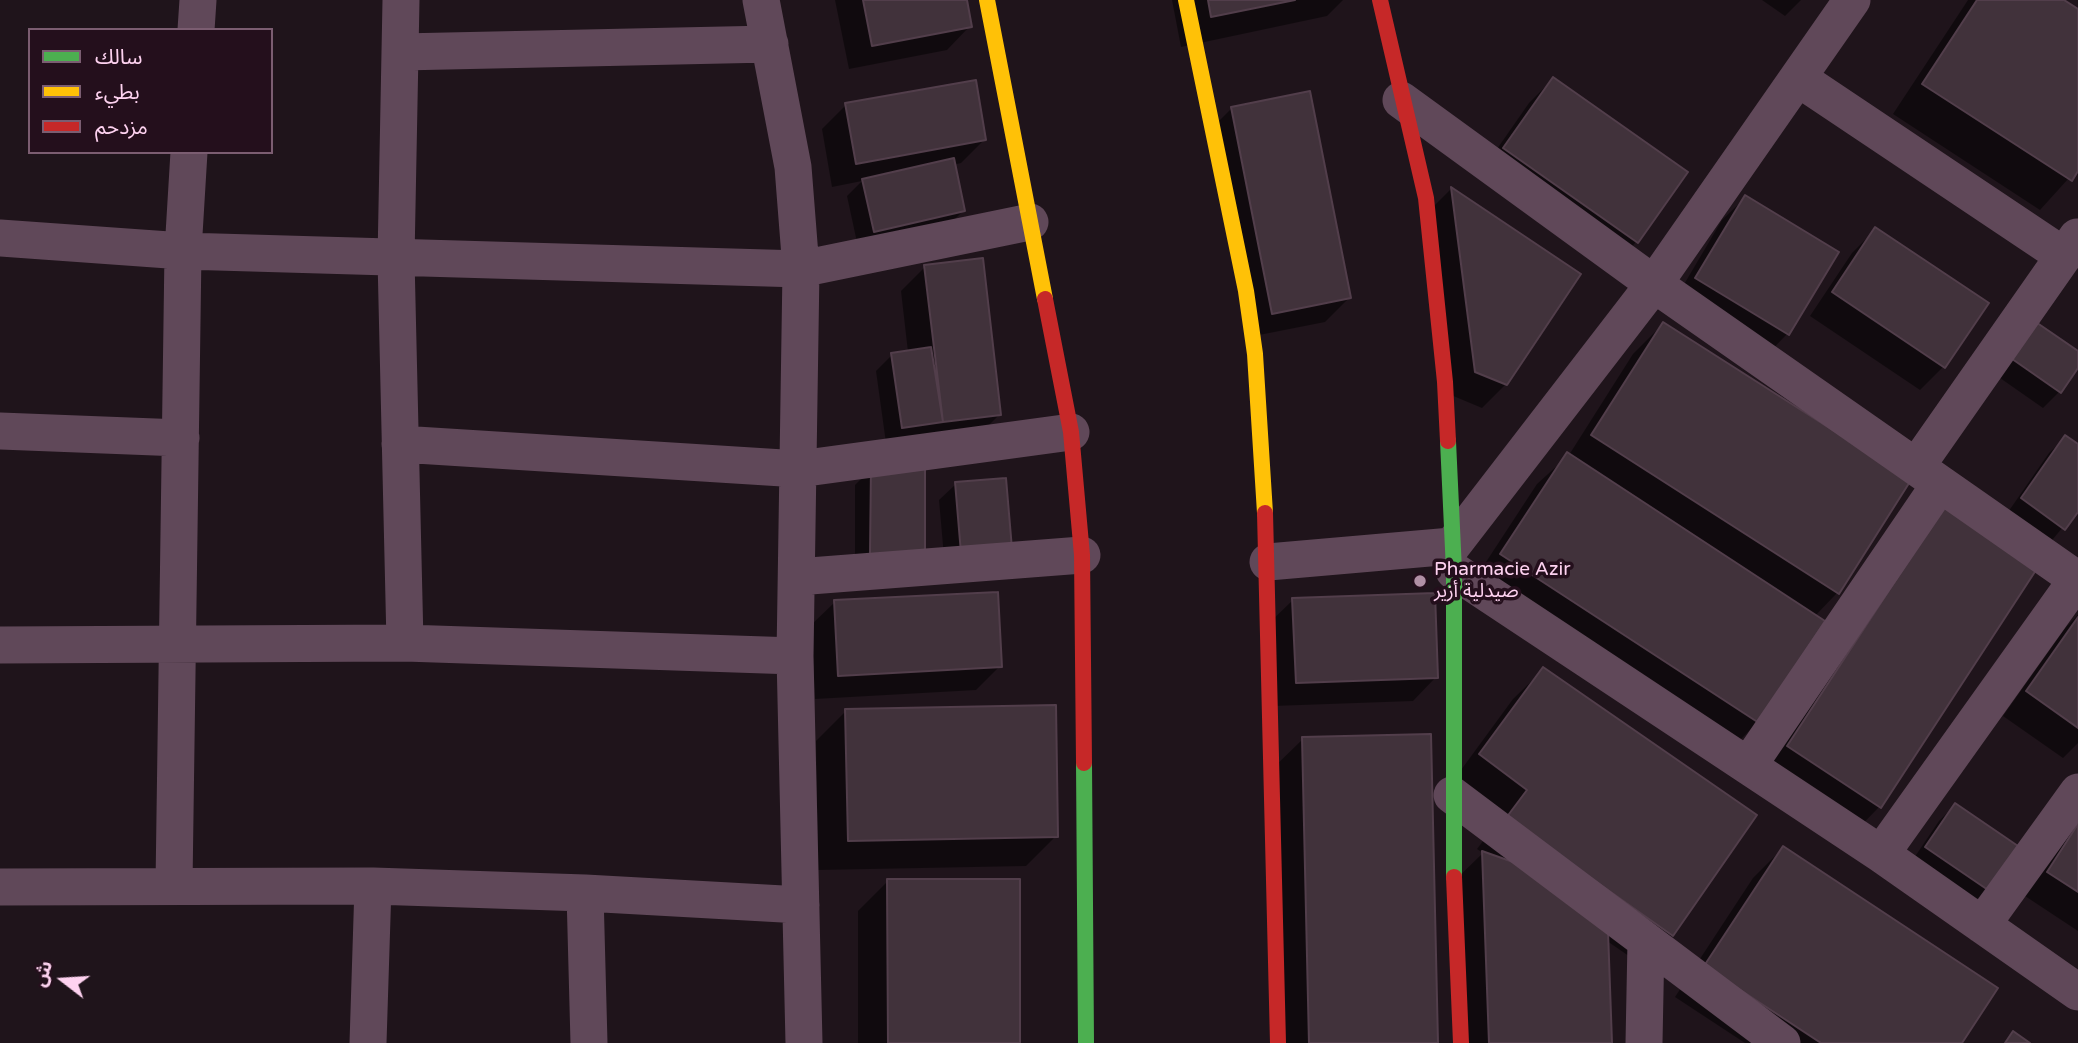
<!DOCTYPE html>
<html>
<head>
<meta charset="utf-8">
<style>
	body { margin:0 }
	#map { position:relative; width:2078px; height:1043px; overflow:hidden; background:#1f141b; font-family:"Varela Round","Noto Sans Arabic",sans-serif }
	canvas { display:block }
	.legend { position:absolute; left:28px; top:28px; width:245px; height:126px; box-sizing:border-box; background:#240f1c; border:2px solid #7b5d71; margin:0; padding:9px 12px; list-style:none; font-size:21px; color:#fed2f0 }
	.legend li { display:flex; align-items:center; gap:14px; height:35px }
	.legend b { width:35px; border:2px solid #7b5d71 }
	.north { position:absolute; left:28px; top:945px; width:70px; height:70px; -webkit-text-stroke:5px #240f1c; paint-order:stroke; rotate:287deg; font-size:19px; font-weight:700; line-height:28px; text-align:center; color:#fed2f0 }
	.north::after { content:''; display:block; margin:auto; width:24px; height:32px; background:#fed2f0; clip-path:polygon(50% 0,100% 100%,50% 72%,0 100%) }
</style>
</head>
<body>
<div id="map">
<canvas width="2078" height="1043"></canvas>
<ul class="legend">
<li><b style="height:9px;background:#4caf50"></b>سالك</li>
<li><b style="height:9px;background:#ffc107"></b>بطيء</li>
<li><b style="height:9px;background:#c62828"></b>مزدحم</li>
</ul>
<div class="north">ش</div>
</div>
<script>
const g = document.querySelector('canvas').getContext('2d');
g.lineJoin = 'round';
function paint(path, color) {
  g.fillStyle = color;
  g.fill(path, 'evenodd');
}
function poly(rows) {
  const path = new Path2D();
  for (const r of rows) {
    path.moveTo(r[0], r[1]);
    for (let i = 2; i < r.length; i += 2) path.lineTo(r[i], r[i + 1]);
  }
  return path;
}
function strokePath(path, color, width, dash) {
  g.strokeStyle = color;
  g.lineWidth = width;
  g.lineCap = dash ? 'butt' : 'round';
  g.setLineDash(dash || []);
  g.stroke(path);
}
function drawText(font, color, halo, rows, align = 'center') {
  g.font = font + ' "Varela Round","Noto Sans Arabic",sans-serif';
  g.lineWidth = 7;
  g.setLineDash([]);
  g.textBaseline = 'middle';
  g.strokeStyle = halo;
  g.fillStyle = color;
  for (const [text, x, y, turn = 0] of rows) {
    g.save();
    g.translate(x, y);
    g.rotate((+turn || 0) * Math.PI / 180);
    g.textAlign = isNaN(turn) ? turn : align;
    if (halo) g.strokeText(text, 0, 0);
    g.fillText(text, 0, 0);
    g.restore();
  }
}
paint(poly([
	[835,0,965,0,970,26,947,50,849,69],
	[1172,0,1343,0,1327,16,1181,47],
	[1762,0,1801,0,1785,16],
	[1968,0,2061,0,2078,11,2078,168,2040,210,1893,114],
	[1553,79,1685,172,1636,242,1613,266,1481,172,1529,103],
	[846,105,984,140,961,163,953,165,963,211,947,227,858,247,847,196,862,181,832,187,822,129],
	[1232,108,1349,298,1325,322,1249,337,1208,132],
	[1451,189,1578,275,1506,384,1482,408,1451,395,1428,212],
	[1746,197,1837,252,1787,334,1764,358,1673,303,1722,220],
	[1876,229,1943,367,1920,390,1810,316,1852,253],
	[925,267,1000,414,976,438,886,443,876,371,892,355,908,352,901,291],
	[1663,324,1837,593,1815,616,1758,722,1728,752,1471,585,1537,484,1569,455,1633,354],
	[2014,336,2078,353,2078,365,2059,392,2043,408,1990,371],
	[2066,437,2078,446,2078,509,2048,545,2006,515,2049,453],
	[871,469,923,555,855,571,855,485],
	[956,484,1010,548,945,568,939,500],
	[1917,535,1880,806,1850,837,1758,777],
	[1293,600,1436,677,1413,701,1273,706,1269,623],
	[835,602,1000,666,976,690,815,699,811,625],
	[2078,615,2078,743,2063,758,2003,716,2066,627],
	[1544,669,1754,815,1672,935,1642,965,1607,941,1610,1043,1458,1043,1452,883,1483,853,1477,849,1498,821,1450,785,1513,699],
	[846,711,1056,836,1026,866,818,870,816,741],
	[1303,739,1436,1043,1279,1043,1272,769],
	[1955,805,1987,889,1971,905,1910,864,1939,821],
	[2078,826,2078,931,2025,896,2055,849],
	[1783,848,1960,1043,1745,1043,1675,997,1753,878],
	[888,881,1019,1043,858,1043,858,911]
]), '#0007');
const building = poly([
	[863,0,967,0,972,27,872,46,863,0],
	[1208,0,1295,0,1211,17,1208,0],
	[1977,0,2064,0,2078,9,2078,171,2072,181,1922,84,1977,0],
	[1553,77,1688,172,1638,243,1503,148,1553,77],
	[976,80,986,140,856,164,845,103,976,80],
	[1310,91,1351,298,1272,314,1231,107,1310,91],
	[954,158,965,211,874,232,862,179,954,158],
	[1451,187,1581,274,1507,385,1475,372,1451,187],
	[1745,195,1839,252,1789,335,1695,278,1745,195],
	[1875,227,1989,303,1945,368,1832,292,1875,227],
	[983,258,1001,415,943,422,924,265,983,258],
	[2030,318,2078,351,2078,368,2061,393,2005,354,2030,318],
	[1663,322,1911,480,1839,594,1591,435,1663,322],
	[931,347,943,422,902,428,891,353,931,347],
	[2065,435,2078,444,2078,512,2065,530,2021,498,2065,435],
	[1567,452,1825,621,1759,723,1500,554,1567,452],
	[871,467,925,467,925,555,870,555,871,467],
	[1006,478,1012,549,961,553,955,482,1006,478],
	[1947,502,2040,564,1881,808,1787,746,1947,502],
	[998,592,1002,667,838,676,834,600,998,592],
	[1435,593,1438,678,1296,683,1292,598,1435,593],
	[2078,617,2078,728,2026,691,2078,617],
	[1543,667,1757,815,1673,936,1506,818,1527,790,1479,754,1543,667],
	[1056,705,1058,837,848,841,845,709,1056,705],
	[1431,734,1438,1043,1309,1043,1302,737,1431,734],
	[1955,803,2018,846,1988,890,1925,847,1955,803],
	[2078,824,2078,892,2047,872,2078,824],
	[1783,846,1998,988,1962,1043,1821,1043,1704,966,1783,846],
	[1482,851,1513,862,1608,931,1612,1043,1489,1043,1482,851],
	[887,879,1020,879,1020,1043,888,1043,887,879],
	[2013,1031,2030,1043,2005,1043,2013,1031]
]);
paint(building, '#41323b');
strokePath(building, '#523e4b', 2);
strokePath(poly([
	[401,0,396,259,405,643],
	[761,0,793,167,801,269,795,656,804,1043],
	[196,30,198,0],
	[401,52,770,44],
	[1798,78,2064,256],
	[1401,100,1654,284,2078,580],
	[0,238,183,251,801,269,1030,222],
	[0,431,181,438],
	[400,444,799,469,1071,432],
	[1916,467,2077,237],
	[1268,562,1452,546,1654,284,1852,0],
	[1454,571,1881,854,2078,992],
	[797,577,1082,555],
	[0,645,405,643,795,656],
	[1748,766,1940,484],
	[1452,795,1782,1043],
	[1881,854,2078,578],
	[174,885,183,251,189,152],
	[0,887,373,886,585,893,801,905],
	[585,893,589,1043],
	[1982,925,2078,792],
	[368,1043,373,886],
	[1644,1043,1646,941]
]), '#604859', 37);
strokePath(poly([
	[1448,441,1454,571,1454,877],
	[1084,763,1086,1043]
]), '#4caf50', 16);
strokePath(poly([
	[987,0,1045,299],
	[1186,0,1246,291,1255,354,1265,513]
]), '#ffc107', 16);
strokePath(poly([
	[1380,0,1426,198,1445,382,1448,441],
	[1045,299,1071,432,1082,555,1084,763],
	[1265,513,1278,1043],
	[1454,877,1461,1043]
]), '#c62828', 16);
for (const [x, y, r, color] of [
	[1420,581,7,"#b090a5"]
]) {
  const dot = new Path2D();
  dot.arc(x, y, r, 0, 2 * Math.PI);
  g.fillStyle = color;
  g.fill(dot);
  strokePath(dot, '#240f1c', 2.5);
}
drawText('19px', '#fed2f0', '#240f1c', [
	["Pharmacie Azir",1434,570],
	["صيدلية أزير",1434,592]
], 'left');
</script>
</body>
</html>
